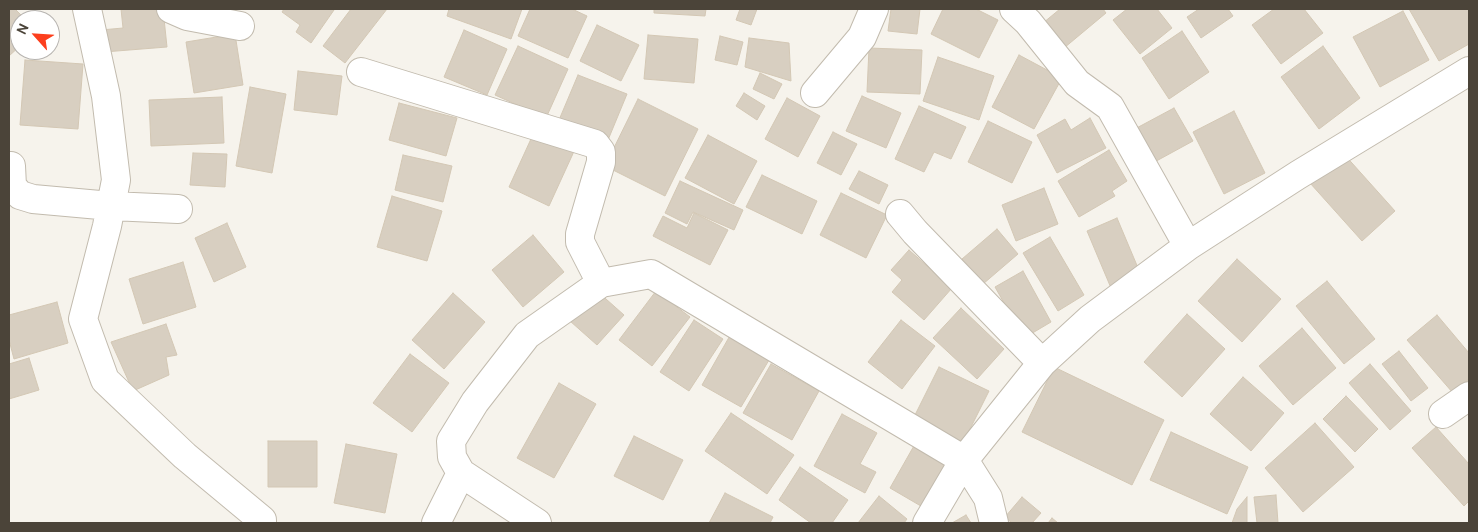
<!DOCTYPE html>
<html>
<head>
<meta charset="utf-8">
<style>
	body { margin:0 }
	#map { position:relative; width:1478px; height:532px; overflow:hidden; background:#f6f3ec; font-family:Cabin,sans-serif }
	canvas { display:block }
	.frame { position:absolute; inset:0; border:10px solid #4b4439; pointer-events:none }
	.north { position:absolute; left:10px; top:10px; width:50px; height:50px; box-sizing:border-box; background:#fff; border:1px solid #b7b4b0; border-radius:50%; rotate:296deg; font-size:14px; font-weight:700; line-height:20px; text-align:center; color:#4b4439 }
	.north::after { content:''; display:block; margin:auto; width:18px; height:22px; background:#fc3f1d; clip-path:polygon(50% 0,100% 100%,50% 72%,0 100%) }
</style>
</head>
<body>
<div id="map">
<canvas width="1478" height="532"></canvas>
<div class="frame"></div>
<div class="north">N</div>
</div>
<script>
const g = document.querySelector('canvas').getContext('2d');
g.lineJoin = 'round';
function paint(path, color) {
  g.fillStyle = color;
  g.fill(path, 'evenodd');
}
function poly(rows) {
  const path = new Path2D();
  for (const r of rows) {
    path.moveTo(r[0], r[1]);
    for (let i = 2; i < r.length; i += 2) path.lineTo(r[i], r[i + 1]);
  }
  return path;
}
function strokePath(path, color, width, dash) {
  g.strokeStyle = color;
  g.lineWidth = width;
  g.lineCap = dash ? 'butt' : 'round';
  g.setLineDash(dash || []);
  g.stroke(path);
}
const building = poly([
	[9,9,15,9,26,20,20,20,20,46,9,56,9,9],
	[121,9,163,9,167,47,104,52,101,30,123,28,121,9],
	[284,9,332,9,334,10,311,43,296,32,300,25,282,12,284,9],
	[351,9,387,9,345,63,323,46,351,9],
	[449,9,522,9,511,39,447,16,449,9],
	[530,9,572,9,587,16,568,58,518,36,530,9],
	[654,9,706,9,705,16,654,13,654,9],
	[740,9,757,9,751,25,736,20,740,9],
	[891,9,920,9,917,34,888,31,891,9],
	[943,9,976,9,998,20,979,58,931,34,943,9],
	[1060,9,1103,9,1106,13,1064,48,1043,23,1060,9],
	[1127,9,1157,9,1172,28,1140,54,1113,20,1127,9],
	[1199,9,1228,9,1233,16,1201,38,1187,17,1199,9],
	[1274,9,1304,9,1323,33,1281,64,1252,25,1274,9],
	[1409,9,1469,9,1469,44,1439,61,1409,9],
	[1403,11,1429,60,1380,87,1353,37,1403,11],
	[597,25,639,45,621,81,580,61,597,25],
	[464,30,507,49,487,95,444,77,464,30],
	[1182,31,1209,72,1169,99,1142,58,1182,31],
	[235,34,243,85,194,93,186,42,235,34],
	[648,35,698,39,694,83,644,79,648,35],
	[720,36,743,42,737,65,715,60,720,36],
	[749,38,789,43,791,81,745,67,749,38],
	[518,46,568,69,546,118,495,95,518,46],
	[1323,46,1360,98,1319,129,1281,77,1323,46],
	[869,48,922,50,920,94,867,92,869,48],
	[1019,55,1062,78,1034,129,992,107,1019,55],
	[938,57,994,76,979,120,923,101,938,57],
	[25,60,83,64,78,129,20,125,25,60],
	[298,71,342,76,337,115,294,110,298,71],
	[760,73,782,84,774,99,753,89,760,73],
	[578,75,627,94,608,140,559,120,578,75],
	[250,87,286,94,272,173,236,166,250,87],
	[744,93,765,106,757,120,736,106,744,93],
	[862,96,901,113,886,148,846,131,862,96],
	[222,97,224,143,151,146,149,100,222,97],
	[787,98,820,116,798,157,765,139,787,98],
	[638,99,698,129,665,196,605,166,638,99],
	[399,103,457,118,446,156,389,140,399,103],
	[919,106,966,127,951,159,934,152,924,172,895,159,919,106],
	[1174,108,1193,141,1149,165,1131,131,1174,108],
	[1234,111,1265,173,1224,194,1193,132,1234,111],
	[1090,118,1106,148,1057,173,1037,135,1065,119,1071,130,1090,118],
	[988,121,1032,142,1012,183,968,162,988,121],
	[536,128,576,147,549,206,509,187,536,128],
	[833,132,857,144,841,175,817,163,833,132],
	[708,135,757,161,734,204,685,178,708,135],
	[1109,150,1127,181,1112,191,1115,196,1079,217,1058,181,1109,150],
	[193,153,227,154,225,187,190,185,193,153],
	[1343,153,1395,211,1362,241,1310,183,1343,153],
	[403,155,452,166,443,202,395,190,403,155],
	[859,171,888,185,879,204,849,189,859,171],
	[762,175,817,201,802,234,746,207,762,175],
	[680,181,743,210,734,230,693,212,687,224,665,213,680,181],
	[1044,188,1058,224,1016,241,1002,205,1044,188],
	[841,193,887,215,866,258,820,235,841,193],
	[392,196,442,211,427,261,377,247,392,196],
	[694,213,728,230,710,265,653,236,663,216,687,228,694,213],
	[1117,218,1141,275,1111,288,1087,231,1117,218],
	[227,223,246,267,214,282,195,238,227,223],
	[997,229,1018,254,983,284,962,259,997,229],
	[533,235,564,272,523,307,492,270,533,235],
	[1050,237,1084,295,1058,311,1023,253,1050,237],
	[909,250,952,288,924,320,892,292,902,280,891,270,909,250],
	[1237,259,1281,299,1242,342,1198,301,1237,259],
	[183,262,196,307,143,324,129,279,183,262],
	[1023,271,1051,322,1024,338,995,287,1023,271],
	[1327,281,1375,339,1344,364,1296,306,1327,281],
	[597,291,624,315,597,345,570,321,597,291],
	[656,291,690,317,652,366,619,340,656,291],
	[453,293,485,322,444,369,412,340,453,293],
	[57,302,68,343,14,359,9,340,9,315,57,302],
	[961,308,1004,349,977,379,933,338,961,308],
	[1187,314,1225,349,1182,397,1144,362,1187,314],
	[1437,315,1469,353,1469,379,1453,393,1407,340,1437,315],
	[694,320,723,339,689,391,660,372,694,320],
	[901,320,935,346,902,389,868,362,901,320],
	[166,324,177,355,166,357,169,375,133,391,111,342,166,324],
	[1302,328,1336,368,1293,405,1259,366,1302,328],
	[732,332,772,355,741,407,702,385,732,332],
	[1399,351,1428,388,1411,401,1382,364,1399,351],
	[410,354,449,383,412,432,373,403,410,354],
	[29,358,39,390,9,399,9,364,29,358],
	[771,364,819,391,792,440,743,413,771,364],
	[1370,364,1411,411,1390,430,1349,383,1370,364],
	[939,367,989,391,963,443,913,419,939,367],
	[1054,367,1164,420,1132,485,1022,432,1054,367],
	[1243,377,1284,413,1251,451,1210,414,1243,377],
	[559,383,596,404,554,478,517,458,559,383],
	[1346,396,1378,429,1355,452,1323,419,1346,396],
	[731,413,794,455,767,494,705,451,731,413],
	[842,414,877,433,860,464,876,472,865,493,814,466,842,414],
	[1315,423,1354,467,1303,512,1265,468,1315,423],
	[1436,427,1469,464,1469,501,1464,506,1412,448,1436,427],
	[1171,432,1248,467,1227,514,1150,480,1171,432],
	[634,436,683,460,663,500,614,476,634,436],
	[268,441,317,441,317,487,268,487,268,441],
	[346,444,397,454,385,513,334,503,346,444],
	[915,444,951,464,926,509,890,488,915,444],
	[800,467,848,500,832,523,811,523,779,500,800,467],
	[725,493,773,517,770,523,709,523,725,493],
	[1276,495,1278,523,1257,523,1254,497,1276,495],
	[879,496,907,519,904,523,858,523,879,496],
	[1022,497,1041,513,1032,523,1012,523,1005,517,1022,497],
	[1247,497,1247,523,1232,523,1237,509,1247,497],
	[966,515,971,523,952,523,966,515],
	[1052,518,1058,523,1048,523,1052,518]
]);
paint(building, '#d8cfc1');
strokePath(building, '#d3c7b4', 1);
const minor = poly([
	[87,9,106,96,116,180,107,226,83,319,105,380,185,456,262,520,262,523],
	[171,9,187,16,240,26],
	[1014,9,1028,22,1077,83,1110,107,1188,246],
	[361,72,595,144,601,152,601,162,580,234,580,242,601,283],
	[815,93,862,37,874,9],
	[11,166,12,186,20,195,33,199,111,206,178,209],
	[900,214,915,232,1042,363],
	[1443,414,1469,396],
	[436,523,461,473],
	[537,523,461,473,452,457,451,441,475,402,527,335,601,283,651,274,964,460,988,498,994,523],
	[927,523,964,460,1042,363,1090,319,1188,246,1298,175,1469,71]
]);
strokePath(minor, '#c2bbae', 30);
strokePath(minor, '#fff', 28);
</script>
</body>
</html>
